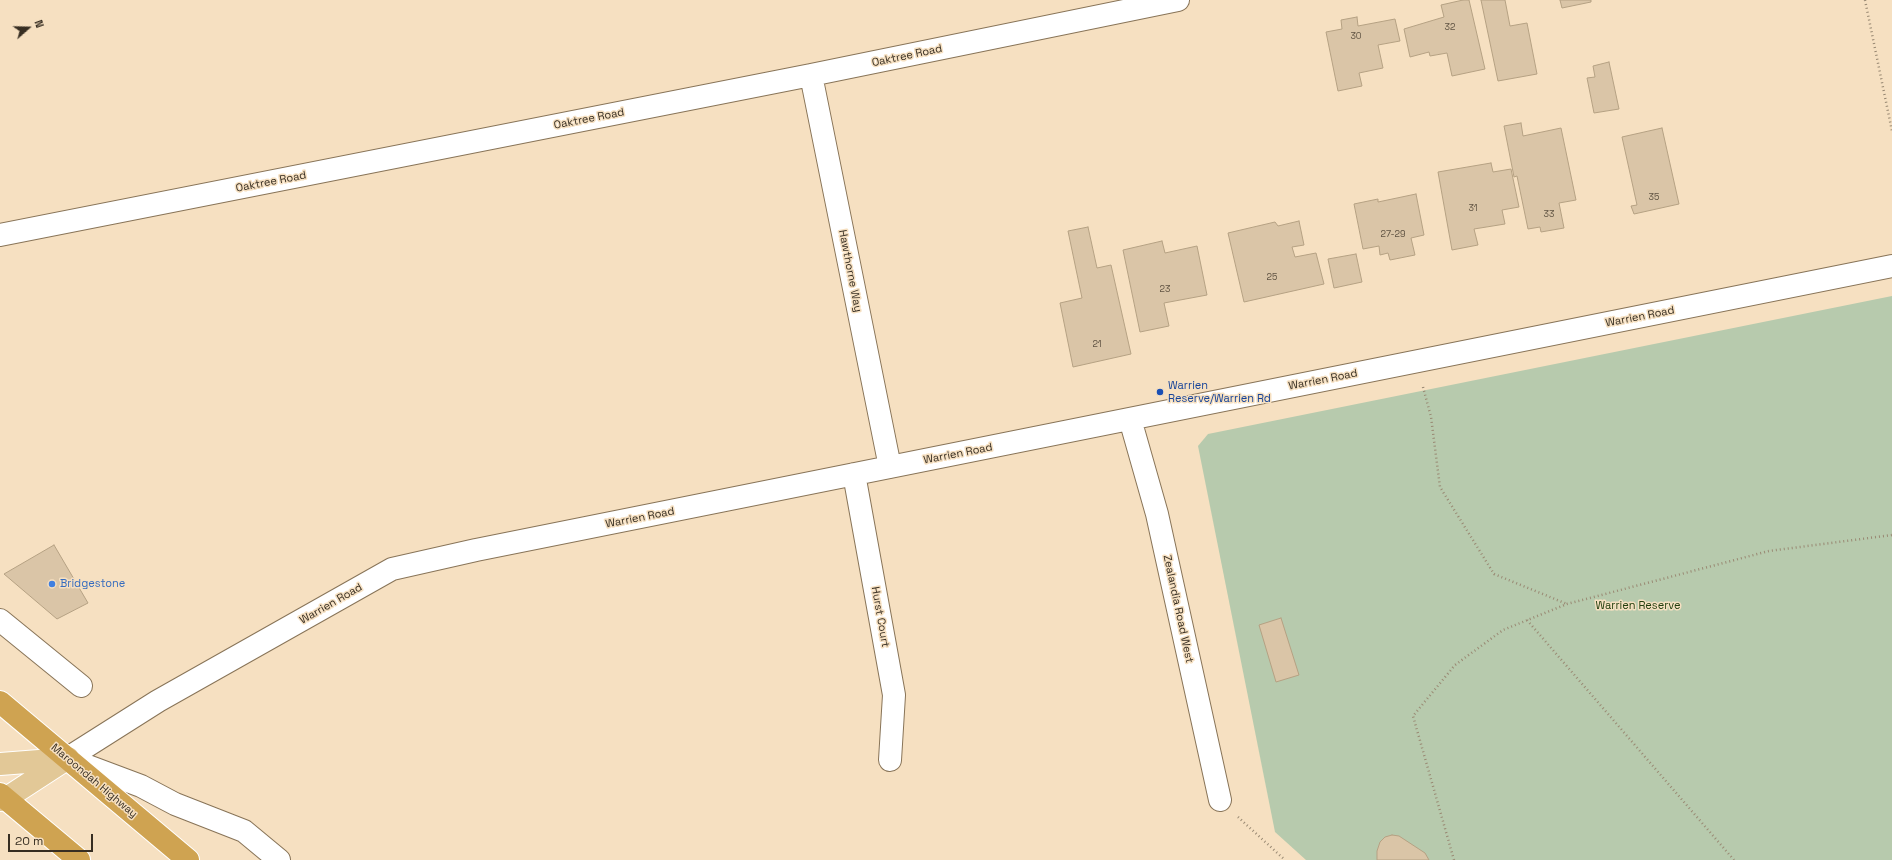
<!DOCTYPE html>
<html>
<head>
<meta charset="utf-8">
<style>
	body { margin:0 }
	#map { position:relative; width:1892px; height:860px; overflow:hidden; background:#f6e0c1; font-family:"Space Grotesk",sans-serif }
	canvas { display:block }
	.north { position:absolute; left:8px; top:8px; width:40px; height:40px; -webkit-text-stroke:3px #f6e0c1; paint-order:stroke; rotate:70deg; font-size:11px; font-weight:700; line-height:16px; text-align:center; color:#372e22 }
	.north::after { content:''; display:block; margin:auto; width:14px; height:18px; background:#372e22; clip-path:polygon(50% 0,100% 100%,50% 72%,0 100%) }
	.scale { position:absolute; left:8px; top:834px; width:85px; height:18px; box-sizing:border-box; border:2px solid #372e22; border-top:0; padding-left:5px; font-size:12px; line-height:14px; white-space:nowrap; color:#372e22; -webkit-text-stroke:3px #f6e0c1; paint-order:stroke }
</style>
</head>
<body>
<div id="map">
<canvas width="1892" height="860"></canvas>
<div class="north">N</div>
<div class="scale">20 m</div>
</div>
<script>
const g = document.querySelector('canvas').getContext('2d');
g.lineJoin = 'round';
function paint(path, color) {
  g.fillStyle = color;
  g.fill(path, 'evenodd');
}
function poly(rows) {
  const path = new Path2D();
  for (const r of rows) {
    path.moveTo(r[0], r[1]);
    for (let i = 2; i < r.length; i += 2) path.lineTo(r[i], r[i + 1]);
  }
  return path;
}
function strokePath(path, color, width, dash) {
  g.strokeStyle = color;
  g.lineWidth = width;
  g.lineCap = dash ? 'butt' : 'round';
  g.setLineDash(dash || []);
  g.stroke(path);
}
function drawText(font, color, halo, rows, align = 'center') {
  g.font = font + ' "Space Grotesk",sans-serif';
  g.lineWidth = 3;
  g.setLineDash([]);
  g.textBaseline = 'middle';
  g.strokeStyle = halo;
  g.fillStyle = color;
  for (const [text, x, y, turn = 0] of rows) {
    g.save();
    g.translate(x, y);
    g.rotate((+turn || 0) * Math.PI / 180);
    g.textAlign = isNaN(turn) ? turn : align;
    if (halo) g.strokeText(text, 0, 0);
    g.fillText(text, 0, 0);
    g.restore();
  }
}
paint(poly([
	[1892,296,1892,860,1306,860,1275,832,1198,446,1208,434]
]), '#b7caad');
const building = poly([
	[1463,0,1469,0,1485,69,1452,76,1447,53,1430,56,1429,52,1410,57,1404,29,1444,17,1441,5,1463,0],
	[1481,0,1505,0,1510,26,1527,23,1537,74,1498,81,1481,0],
	[1560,0,1591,0,1591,2,1562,8,1560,0],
	[1357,17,1358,26,1395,19,1400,41,1378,45,1383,68,1359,73,1362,86,1338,91,1326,32,1342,29,1341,20,1357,17],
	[1609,62,1619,109,1594,113,1587,78,1595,77,1593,66,1609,62],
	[1521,123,1523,136,1561,128,1576,200,1559,203,1564,228,1541,232,1540,227,1528,229,1517,176,1514,177,1504,126,1521,123],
	[1662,128,1679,204,1634,214,1631,206,1637,205,1622,137,1662,128],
	[1491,163,1493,172,1511,169,1519,207,1502,210,1505,224,1474,229,1478,245,1452,250,1438,172,1491,163],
	[1416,194,1424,235,1411,238,1415,255,1390,260,1388,253,1380,255,1379,246,1363,249,1354,204,1378,199,1378,202,1416,194],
	[1299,221,1304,245,1292,247,1295,257,1316,253,1324,284,1244,302,1228,233,1275,222,1278,226,1299,221],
	[1088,227,1097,268,1111,265,1131,354,1073,367,1060,303,1082,298,1068,231,1088,227],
	[1162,241,1165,253,1197,246,1207,295,1164,303,1169,326,1140,332,1123,250,1162,241],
	[1356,254,1362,282,1334,288,1328,259,1356,254],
	[54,545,88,603,57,619,4,574,54,545],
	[1281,618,1299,675,1276,682,1259,625,1281,618],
	[1392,835,1399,836,1425,853,1429,860,1377,860,1377,851,1380,842,1385,837,1392,835]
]);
paint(building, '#dac5a7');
strokePath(building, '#b5a183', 1);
const minor = poly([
	[811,75,890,467],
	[0,235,811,75,1178,0],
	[1130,419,1157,514,1220,800],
	[854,474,894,695,890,760],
	[0,620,81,686],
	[68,758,158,701,392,569,476,550,1892,266],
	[69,759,141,786,175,804,244,831,279,860]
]);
const major = poly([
	[0,764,65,759],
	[0,800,5,799,68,758]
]);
const highway = poly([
	[0,702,188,860],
	[0,794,79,860]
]);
strokePath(minor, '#887458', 24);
strokePath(major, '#fff', 24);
strokePath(highway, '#fff', 24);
strokePath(poly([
	[1865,0,1892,131],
	[1423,387,1431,417,1440,487,1494,574,1567,604],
	[1527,620,1734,860],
	[1238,817,1285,860],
	[1454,860,1413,716,1455,665,1503,630,1567,604,1769,551,1892,535]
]), '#998973', 2.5, [1, 3]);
strokePath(minor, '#fff', 22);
strokePath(major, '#e2c897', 22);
strokePath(highway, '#cfa351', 22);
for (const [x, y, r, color] of [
	[1160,392,4,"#1a4fb4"],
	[52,584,4,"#3f7fe0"]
]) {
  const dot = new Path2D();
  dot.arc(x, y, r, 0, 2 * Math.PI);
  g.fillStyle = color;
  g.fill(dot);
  strokePath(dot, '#f6e0c1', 1.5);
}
drawText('9px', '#605443', null, [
	["32",1450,28],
	["30",1356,37],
	["35",1654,198],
	["31",1473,209],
	["33",1549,215],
	["27-29",1393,235],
	["25",1272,278],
	["23",1165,290],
	["21",1097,345]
]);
drawText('11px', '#372e22', '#f6e0c1', [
	["Oaktree Road",907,56,-12],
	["Oaktree Road",589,119,-11],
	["Oaktree Road",271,182,-11],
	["Hawthorne Way",850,271,79],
	["Warrien Road",1640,317,-11],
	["Warrien Road",1323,380,-11],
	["Warrien Road",958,454,-11],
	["Warrien Road",640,518,-11],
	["Warrien Road",331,604,-30],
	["Zealandia Road West",1178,609,78],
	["Hurst Court",880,617,80],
	["Maroondah Highway",94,781,40]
]);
drawText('11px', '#164399', '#f6e0c1', [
	["Warrien",1168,386],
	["Reserve/Warrien Rd",1168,399]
], 'left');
drawText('11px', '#366cbe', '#f6e0c1', [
	["Bridgestone",60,584]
], 'left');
drawText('11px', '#223f0e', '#f6e0c1', [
	["Warrien Reserve",1638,606]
]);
</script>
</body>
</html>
